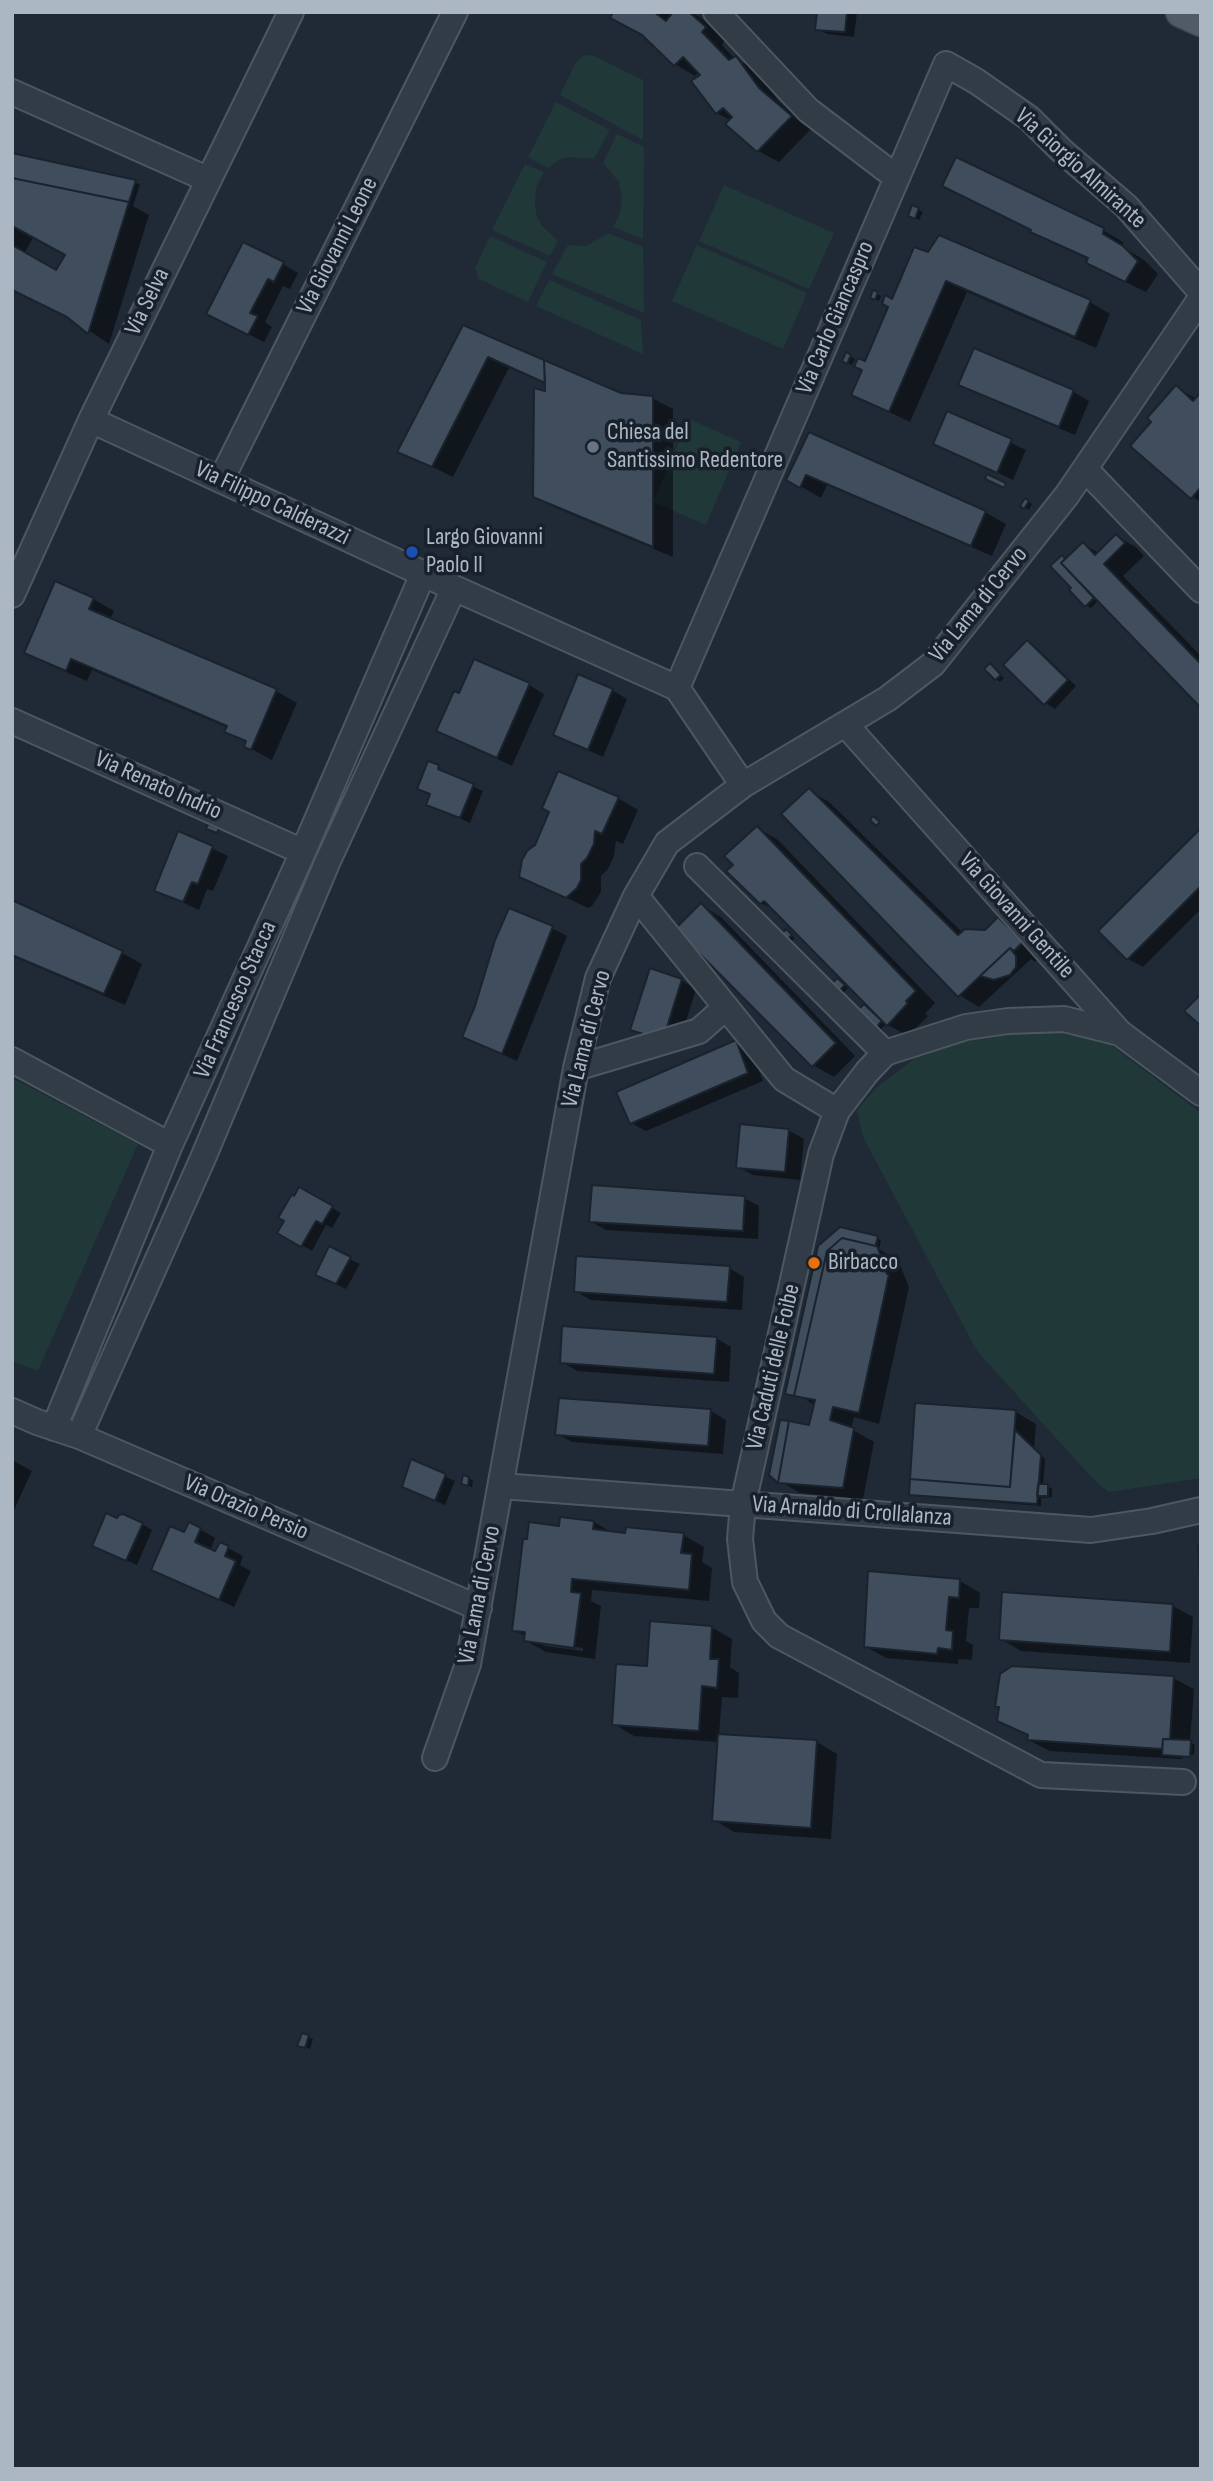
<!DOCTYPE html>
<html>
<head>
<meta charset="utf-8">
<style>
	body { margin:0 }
	#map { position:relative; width:1213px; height:2481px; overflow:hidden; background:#1f2a36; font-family:"Sofia Sans Condensed",sans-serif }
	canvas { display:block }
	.frame { position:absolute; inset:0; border:14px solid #acb7c4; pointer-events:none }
</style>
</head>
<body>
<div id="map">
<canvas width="1213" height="2481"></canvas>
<div class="frame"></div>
</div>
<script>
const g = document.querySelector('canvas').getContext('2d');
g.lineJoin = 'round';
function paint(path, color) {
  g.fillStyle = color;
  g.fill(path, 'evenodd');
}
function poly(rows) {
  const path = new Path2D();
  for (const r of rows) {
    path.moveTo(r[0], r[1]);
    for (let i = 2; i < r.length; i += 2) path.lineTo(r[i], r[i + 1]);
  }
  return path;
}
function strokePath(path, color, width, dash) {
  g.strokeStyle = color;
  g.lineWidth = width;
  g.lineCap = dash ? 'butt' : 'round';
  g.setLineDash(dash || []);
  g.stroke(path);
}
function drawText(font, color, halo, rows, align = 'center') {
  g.font = font + ' "Sofia Sans Condensed",sans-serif';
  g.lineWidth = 7;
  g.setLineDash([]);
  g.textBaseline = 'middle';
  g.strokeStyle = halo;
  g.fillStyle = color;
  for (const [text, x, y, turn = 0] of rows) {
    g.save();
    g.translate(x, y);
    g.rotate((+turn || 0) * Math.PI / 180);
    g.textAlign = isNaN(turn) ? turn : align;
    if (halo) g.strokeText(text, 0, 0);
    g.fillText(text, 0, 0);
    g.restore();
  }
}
paint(poly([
	[584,55,594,56,643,80,643,140,560,95,576,62],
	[556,102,610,130,594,159,567,157,557,161,548,168,528,157],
	[617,134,644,147,643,239,613,227,620,214,622,198,619,182,603,163],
	[525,164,544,172,536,187,535,205,537,217,542,226,558,241,550,256,492,230],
	[724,185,834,233,809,289,699,241],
	[608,233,643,247,644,313,552,274,568,245,587,246],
	[490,236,547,262,528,302,479,279,475,268],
	[697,245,807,293,783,349,672,301],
	[549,280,641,320,643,354,536,306],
	[689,419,741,442,706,525,653,502],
	[1044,1026,1103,1039,1201,1113,1201,1478,1109,1492,1095,1481,977,1351,863,1137,857,1110,876,1088,918,1056,949,1039],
	[12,1078,138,1144,38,1371,12,1361]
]), '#213839');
paint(poly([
	[615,12,691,12,701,18,725,40,722,45,735,59,757,70,779,102,811,129,779,162,758,151,728,124,731,121,717,113,699,72,695,76,675,64,646,36],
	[819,12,857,12,854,37,827,34,817,29],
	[13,155,140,184,133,206,149,215,109,344,74,320,12,290],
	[34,236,67,254,57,272,24,254],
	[944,185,1103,230,1123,242,1123,247,1144,260,1158,274,1146,292,1109,274,1090,260,1052,243,1032,231],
	[913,207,923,212,919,220,910,215],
	[915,249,1090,302,1110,314,1096,348,967,292,910,422,853,395],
	[283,264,298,273,290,289,283,286,265,322,272,327,264,342,224,322],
	[874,292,881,296,879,301,872,298],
	[464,327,621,394,652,398,673,409,673,557,556,508,535,496,547,384,509,368,453,477,399,451],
	[975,350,1074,392,1089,401,1075,435,976,393,960,384],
	[847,355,855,359,852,365,844,361],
	[1176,387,1197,399,1201,395,1201,502,1192,497,1153,422],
	[948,413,1026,450,1013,480,935,443],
	[809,434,985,512,1006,524,992,556,827,485,821,498,788,479],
	[1026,500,1032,504,1029,510,1022,506],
	[1117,536,1137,548,1144,556,1123,576,1201,656,1201,706,1099,600,1091,608,1086,605,1074,588,1053,566,1062,558,1066,560,1083,544,1099,553],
	[93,599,114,611,110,620,276,691,297,703,272,760,246,746,247,743,227,731,228,728,92,670,87,681,47,664,26,652],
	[1027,643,1037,648,1076,686,1055,709,1045,703],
	[994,668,1004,678,1000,682,996,679],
	[529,685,544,694,512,766,438,731,460,695],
	[612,690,627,699,603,757,555,735],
	[429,763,448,773,448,775,483,791,470,823,428,804,432,795],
	[809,790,829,802,963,933,986,931,998,919,1019,931,1042,955,1035,962,1031,959,979,1007,959,995],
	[618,798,638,810,623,844,616,841,614,856,608,869,601,876,601,892,592,906,588,908,521,876,536,847],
	[757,828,778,840,935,1003,925,1014,928,1016,908,1036,886,1024,874,1036,864,1006,874,1012,778,912,761,903,735,865],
	[1201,830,1201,909,1143,967,1128,959],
	[179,833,228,856,213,891,207,889,199,910,156,890],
	[12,902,122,953,142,964,125,1005,12,956],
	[701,905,721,917,855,1056,834,1077,813,1065],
	[552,928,567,936,517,1061,464,1037],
	[786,931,795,938,787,946],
	[681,980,696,989,678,1047,648,1038,632,1029],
	[842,983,848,988,838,999,833,997],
	[736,1042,752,1051,763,1081,646,1131,631,1123],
	[788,1130,804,1139,800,1180,753,1175,738,1167],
	[300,1189,341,1213,332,1228,326,1225,312,1251,279,1232],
	[744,1198,759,1206,758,1239,606,1230,590,1221],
	[877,1238,881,1241,879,1249,898,1260,909,1287,879,1424,854,1417,851,1429,874,1442,863,1499,800,1493,779,1481,810,1427,815,1405,801,1397],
	[329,1249,360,1264,346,1289,327,1280],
	[729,1268,744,1277,742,1310,591,1300,575,1291],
	[716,1338,731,1347,729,1382,577,1371,562,1362],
	[711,1411,726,1420,723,1454,572,1442,557,1434],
	[1016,1412,1036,1424,1034,1449,1045,1459,1043,1486,1052,1488,1052,1497,1041,1498,1041,1506,915,1496,910,1494],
	[12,1460,32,1471,12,1514],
	[412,1461,455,1481,445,1505,414,1492],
	[469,1478,473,1481,472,1487,463,1484],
	[118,1520,142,1524,152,1530,137,1565,104,1551],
	[594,1522,613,1533,683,1535,704,1547,702,1562,712,1568,709,1601,592,1590,591,1601,601,1606,595,1659,546,1652,526,1641,526,1637,514,1630,561,1528],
	[537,1642,583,1648,583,1651,545,1646],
	[200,1529,215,1538,210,1551,216,1554,228,1548,243,1556,240,1565,251,1571,234,1607,153,1569],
	[960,1581,980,1593,979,1608,969,1608,966,1641,973,1645,972,1660,958,1659,958,1664,886,1658,865,1646],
	[1173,1606,1193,1617,1190,1663,1021,1651,1001,1639],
	[711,1627,732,1639,730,1667,739,1673,738,1698,722,1697,719,1735,817,1742,837,1754,831,1839,734,1832,714,1820,719,1742,634,1736,614,1724,648,1668],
	[1173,1678,1194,1689,1190,1742,1195,1745,1194,1755,1183,1755,1182,1759,1049,1751,1029,1740,1030,1737,999,1720,1001,1708,997,1706],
	[303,2035,313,2039,310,2049,300,2045]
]), '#0007');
const building = poly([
	[613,12,654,12,666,21,673,12,689,12,706,27,702,32,729,60,736,56,759,88,792,116,757,152,725,124,732,117,723,108,716,114,691,81,700,75,683,57,674,66,642,35,610,18,613,12],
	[817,12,847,12,845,32,815,30,817,12],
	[12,153,136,180,129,202,12,178,12,153],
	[956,157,1104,228,1103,234,1123,246,1138,261,1125,282,1086,263,1088,258,1030,232,1031,230,942,186,956,157],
	[12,178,129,202,88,334,67,317,12,290,12,245,56,270,65,255,12,226,12,178],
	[912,205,919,208,915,219,908,216,912,205],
	[939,235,1091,300,1075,337,946,281,889,412,851,395,862,370,854,367,858,358,865,361,888,307,882,304,885,295,892,299,914,247,928,252,939,235],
	[243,242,284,262,274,282,268,279,250,313,258,316,248,335,206,314,243,242],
	[873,290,878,292,875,300,870,298,873,290],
	[463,325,544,360,545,383,488,357,432,467,397,452,463,325],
	[974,348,1074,390,1059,427,958,385,974,348],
	[846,352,851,355,847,364,842,361,846,352],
	[544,360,621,393,653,396,653,547,533,497,534,388,545,391,544,360],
	[1176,385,1193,401,1201,392,1201,487,1191,499,1130,446,1151,422,1147,418,1176,385],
	[947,411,1012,439,997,473,933,444,947,411],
	[809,432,986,511,971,546,806,475,800,488,786,480,809,432],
	[987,474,1006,483,1004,488,985,479,987,474],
	[1025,498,1029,501,1024,509,1020,506,1025,498],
	[1116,534,1125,543,1104,564,1201,664,1201,708,1061,563,1083,542,1095,555,1116,534],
	[1062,555,1065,559,1061,563,1094,598,1085,607,1069,590,1071,588,1050,566,1062,555],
	[55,581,94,598,89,609,277,689,251,750,244,747,246,741,224,732,227,726,71,659,66,671,24,653,55,581],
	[1027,640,1068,680,1044,705,1003,665,1027,640],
	[474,659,530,683,497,758,436,731,454,691,459,693,474,659],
	[990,663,1001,675,995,680,984,669,990,663],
	[578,674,613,689,588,750,553,735,578,674],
	[428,761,439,765,438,769,474,784,460,818,426,805,430,794,417,789,428,761],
	[558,771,619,797,602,834,595,831,594,844,587,858,581,864,581,880,577,888,566,898,519,877,522,860,527,851,535,845,549,812,542,808,558,771],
	[809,788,958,935,965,929,985,930,998,917,1023,942,1014,951,1010,948,958,997,781,814,809,788],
	[873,816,880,822,876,826,870,820,873,816],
	[208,824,219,828,217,833,206,829,208,824],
	[757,826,916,991,906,1001,908,1003,887,1026,764,901,760,904,726,871,733,865,724,856,757,826],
	[1201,828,1201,886,1127,960,1098,931,1201,828],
	[178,831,213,846,198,884,192,882,183,902,154,891,178,831],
	[12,900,123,951,104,994,12,955,12,900],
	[701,903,836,1043,812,1067,675,929,701,903],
	[509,908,553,926,502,1054,462,1037,475,1006,495,940,509,908],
	[786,929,792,935,781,945,776,940,786,929],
	[1010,948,1016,956,1016,967,1010,975,994,980,980,976,1010,948],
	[650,968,682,979,663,1040,630,1030,650,968],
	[837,978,845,985,832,998,825,991,837,978],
	[1201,994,1201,1026,1184,1011,1201,994],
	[864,1004,882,1021,869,1035,851,1017,864,1004],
	[736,1040,748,1073,630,1124,616,1092,736,1040],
	[740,1124,789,1129,785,1172,736,1168,740,1124],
	[592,1185,745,1196,743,1231,589,1222,592,1185],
	[299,1187,333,1206,322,1224,316,1221,301,1247,277,1233,284,1221,278,1218,292,1194,294,1196,299,1187],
	[840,1227,878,1236,876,1246,842,1238,827,1251,794,1396,785,1394,818,1246,840,1227],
	[842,1238,876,1246,876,1243,887,1274,889,1274,859,1413,833,1407,830,1420,854,1428,843,1488,778,1483,789,1421,809,1425,815,1400,794,1396,827,1251,842,1238],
	[329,1246,351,1257,336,1284,315,1275,329,1246],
	[576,1256,730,1266,727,1302,574,1292,576,1256],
	[562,1326,717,1337,714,1374,560,1363,562,1326],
	[559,1398,711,1409,708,1446,555,1435,559,1398],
	[915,1403,1016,1410,1010,1487,910,1479,915,1403],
	[780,1420,789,1421,778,1483,769,1475,780,1420],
	[1015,1430,1041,1455,1037,1504,909,1495,910,1479,1010,1487,1015,1430],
	[411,1459,446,1474,435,1501,402,1487,411,1459],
	[463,1475,469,1477,468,1486,461,1484,463,1475],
	[1038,1484,1048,1484,1048,1496,1037,1496,1038,1484],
	[106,1513,117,1518,119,1515,123,1514,143,1523,126,1561,92,1546,106,1513],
	[560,1517,594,1521,593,1529,625,1533,626,1527,684,1533,681,1553,692,1554,689,1590,572,1579,571,1592,581,1593,574,1648,524,1641,525,1632,512,1631,523,1539,527,1539,529,1522,559,1526,560,1517],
	[189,1522,201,1528,195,1542,215,1551,220,1542,229,1546,225,1556,236,1561,219,1600,151,1570,170,1526,184,1532,189,1522],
	[1198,1545,1201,1545,1201,1596,1198,1545],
	[868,1571,960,1579,959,1598,949,1597,946,1630,953,1631,952,1650,938,1648,937,1654,864,1647,868,1571],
	[1002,1592,1173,1604,1170,1652,999,1640,1002,1592],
	[650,1621,712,1626,710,1659,719,1659,717,1688,702,1686,699,1731,612,1725,616,1664,647,1666,650,1621],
	[1012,1666,1174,1676,1170,1739,1163,1739,1162,1749,1027,1740,1028,1735,997,1721,999,1707,995,1707,1000,1674,1012,1666],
	[718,1734,817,1740,811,1828,712,1821,718,1734],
	[1163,1739,1191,1740,1190,1757,1162,1755,1163,1739],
	[302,2033,309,2035,305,2048,297,2046,302,2033]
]);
paint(building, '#3f4d5c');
strokePath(building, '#1a232d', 2);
const minor = poly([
	[716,12,808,110,896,177],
	[12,92,207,179],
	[91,420,454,588,677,688,743,785],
	[1085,469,1201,590],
	[221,480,455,12],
	[12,595,91,420,291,12],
	[677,688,946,64,976,81,1029,118,1061,150,1126,206,1201,292],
	[12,721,303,852],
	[845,724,1120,1033,1201,1093],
	[697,866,885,1053],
	[636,896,784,1079,837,1111],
	[1120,1033,1064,1019,1008,1021,966,1027,885,1053,867,1072,837,1111,821,1154,743,1504,740,1539,745,1582,764,1621,779,1636,1041,1775,1183,1782],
	[12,1060,170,1145],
	[576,1068,699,1031,726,1007],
	[12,1411,37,1422,79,1436,479,1608],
	[54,1428,170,1145,303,852,423,574],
	[79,1436,203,1158,327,863,454,588],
	[501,1486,1091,1530,1152,1521,1201,1510],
	[435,1758,468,1664,576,1068,598,978,636,896,667,843,743,785,887,699,933,664,1067,495,1201,298]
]);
const major = poly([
	[1181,12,1201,21]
]);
strokePath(minor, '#4d5762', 28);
strokePath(major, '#3c4550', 33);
strokePath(minor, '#323c47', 24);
strokePath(major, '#505b67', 30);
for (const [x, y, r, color] of [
	[593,447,7,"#6b7280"],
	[412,552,7,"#1a4fb4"],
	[814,1263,7,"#e8710a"]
]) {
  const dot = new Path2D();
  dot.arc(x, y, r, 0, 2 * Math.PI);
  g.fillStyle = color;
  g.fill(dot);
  strokePath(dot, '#18212b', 2.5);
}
drawText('24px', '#acb7c4', '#18212b', [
	["Via Giorgio Almirante",1080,169,42],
	["Via Giovanni Leone",338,246,-63],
	["Via Selva",148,302,-64],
	["Via Carlo Giancaspro",836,318,-67],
	["Via Filippo Calderazzi",272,504,25],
	["Via Lama di Cervo",979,605,-51],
	["Via Renato Indrio",158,786,24],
	["Via Giovanni Gentile",1016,916,48],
	["Via Francesco Stacca",236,1000,-66],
	["Via Lama di Cervo",587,1039,-76],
	["Via Caduti delle Foibe",774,1367,-77],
	["Via Orazio Persio",246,1508,23],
	["Via Arnaldo di Crollalanza",852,1512,4],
	["Via Lama di Cervo",480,1595,-79]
]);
drawText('24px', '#acb7c4', '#18212b', [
	["Chiesa del",607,433],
	["Santissimo Redentore",607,461],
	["Largo Giovanni",426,538],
	["Paolo II",426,566],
	["Birbacco",828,1263]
], 'left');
</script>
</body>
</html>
